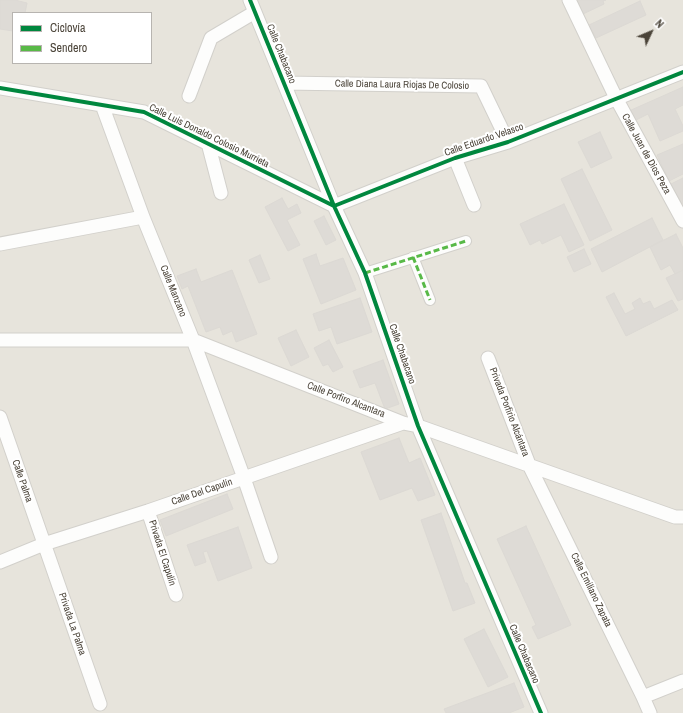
<!DOCTYPE html>
<html>
<head>
<meta charset="utf-8">
<style>
	body { margin:0 }
	#map { position:relative; width:683px; height:713px; overflow:hidden; background:#f4f2ee; font-family:"Archivo Narrow",sans-serif }
	canvas { display:block }
	.legend { position:absolute; left:12px; top:12px; width:140px; height:52px; box-sizing:border-box; background:#fff; border:1px solid #b7b4b0; margin:0; padding:5px 7px; list-style:none; font-size:12px; color:#4b4439 }
	.legend li { display:flex; align-items:center; gap:8px; height:20px }
	.legend b { width:20px; border:1px solid #b7b4b0 }
	.north { position:absolute; left:631px; top:12px; width:40px; height:40px; -webkit-text-stroke:3px #fff; paint-order:stroke; rotate:46deg; font-size:11px; font-weight:700; line-height:16px; text-align:center; color:#4b4439 }
	.north::after { content:''; display:block; margin:auto; width:14px; height:18px; background:#4b4439; clip-path:polygon(50% 0,100% 100%,50% 72%,0 100%) }
</style>
</head>
<body>
<div id="map">
<canvas width="683" height="713"></canvas>
<ul class="legend">
<li><b style="height:5px;background:#00873e"></b>Ciclovía</li>
<li><b style="height:5px;background:#58b947"></b>Sendero</li>
</ul>
<div class="north">N</div>
</div>
<script>
const g = document.querySelector('canvas').getContext('2d');
g.lineJoin = 'round';
function paint(path, color) {
  g.fillStyle = color;
  g.fill(path, 'evenodd');
}
function poly(rows) {
  const path = new Path2D();
  for (const r of rows) {
    path.moveTo(r[0], r[1]);
    for (let i = 2; i < r.length; i += 2) path.lineTo(r[i], r[i + 1]);
  }
  return path;
}
function strokePath(path, color, width, dash) {
  g.strokeStyle = color;
  g.lineWidth = width;
  g.lineCap = dash ? 'butt' : 'round';
  g.setLineDash(dash || []);
  g.stroke(path);
}
function drawText(font, color, halo, rows, align = 'center') {
  g.font = font + ' "Archivo Narrow",sans-serif';
  g.lineWidth = 4;
  g.setLineDash([]);
  g.textBaseline = 'middle';
  g.strokeStyle = halo;
  g.fillStyle = color;
  for (const [text, x, y, turn = 0] of rows) {
    g.save();
    g.translate(x, y);
    g.rotate((+turn || 0) * Math.PI / 180);
    g.textAlign = isNaN(turn) ? turn : align;
    if (halo) g.strokeText(text, 0, 0);
    g.fillText(text, 0, 0);
    g.restore();
  }
}
paint(poly([
	[0,0,683,0,683,713,0,713],
	[13,13,151,13,151,63,13,63]
]), '#e7e4dc');
const building = poly([
	[0,0,15,0,27,3,25,13,13,13,13,31,0,29,0,0],
	[577,0,606,0,603,1,604,4,583,14,577,0],
	[640,1,646,15,596,38,589,25,640,1],
	[683,87,683,105,675,109,683,126,683,131,660,141,648,114,634,121,629,111,683,87],
	[600,132,612,158,591,168,578,142,600,132],
	[683,144,683,174,669,181,657,155,683,144],
	[582,169,612,230,590,241,561,179,582,169],
	[683,178,683,204,680,205,671,184,683,178],
	[282,198,288,209,297,204,301,213,287,220,300,245,288,251,265,207,282,198],
	[564,204,584,245,569,252,561,235,542,244,540,240,530,245,520,224,564,204],
	[324,216,336,240,326,245,314,221,324,216],
	[652,218,663,240,602,272,591,249,652,218],
	[676,234,683,248,683,270,675,274,670,265,661,270,650,247,676,234],
	[584,249,591,264,574,272,567,257,584,249],
	[316,254,320,266,343,258,356,290,321,304,303,259,316,254],
	[260,255,270,279,259,283,249,260,260,255],
	[196,269,201,282,232,270,257,334,236,342,232,331,223,335,220,327,206,332,188,286,182,289,177,276,196,269],
	[683,270,683,299,678,301,666,278,683,270],
	[614,293,625,314,635,309,632,303,640,298,643,304,650,301,654,309,672,300,678,310,626,336,606,297,614,293],
	[360,298,372,332,337,344,331,327,319,331,313,314,360,298],
	[296,330,309,357,291,366,278,338,296,330],
	[329,340,343,367,333,372,328,364,323,366,314,348,329,340],
	[383,360,399,404,385,409,375,383,360,388,353,371,383,360],
	[399,438,409,463,420,458,435,495,418,501,412,488,380,500,361,452,399,438],
	[227,494,233,509,166,536,160,520,227,494],
	[441,513,465,583,467,583,475,603,453,611,421,520,441,513],
	[526,526,571,625,538,639,532,627,536,625,497,539,526,526],
	[238,527,252,568,218,581,207,551,203,552,206,562,195,566,187,545,238,527],
	[484,629,508,677,488,687,464,639,484,629],
	[514,683,524,707,509,713,446,713,444,709,514,683]
]);
paint(building, '#dedbd6');
strokePath(building, '#dcd9d4', 1);
const pedestrian = poly([
	[413,257,430,300],
	[365,273,466,241]
]);
const minor = poly([
	[250,0,334,206,365,273,418,426,541,713],
	[569,0,616,98,683,221],
	[284,83,481,86,508,142],
	[0,88,144,112,334,206,455,158,508,142,683,72],
	[189,96,211,38,255,12],
	[102,105,143,217,193,340,244,478,271,557],
	[208,143,221,193],
	[455,158,474,205],
	[0,244,143,217],
	[0,340,193,340,403,423,418,426,675,517,683,517],
	[488,358,530,467,643,697,650,713],
	[0,417,100,704],
	[148,511,176,595],
	[0,562,44,544,148,511,403,423],
	[643,697,683,681]
]);
strokePath(pedestrian, '#d2d0cb', 12);
strokePath(minor, '#d2d0cb', 15);
strokePath(pedestrian, '#fdfdfc', 10);
strokePath(minor, '#fdfdfc', 13);
strokePath(poly([
	[413,257,430,300],
	[365,273,466,241]
]), '#58b947', 3, [6, 3]);
strokePath(poly([
	[250,0,334,206,365,273,418,426,541,713],
	[0,88,144,112,334,206,455,158,508,142,683,72]
]), '#00873e', 4);
drawText('10px', '#4b4439', '#fff', [
	["Calle Chabacano",281,54,68],
	["Calle Diana Laura Riojas De Colosio",402,85,1],
	["Calle Luis Donaldo Colosio Murrieta",209,136,26],
	["Calle Eduardo Velasco",484,140,-19],
	["Calle Juan de Dios Peza",646,154,61],
	["Calle Manzano",173,291,68],
	["Calle Chabacano",402,354,71],
	["Calle Porfiro Alcantara",346,400,21],
	["Privada Porfirio Alcántara",509,412,69],
	["Calle Palma",22,481,71],
	["Calle Del Capulín",202,492,-19],
	["Privada El Capulín",162,553,72],
	["Calle Emiliano Zapata",591,590,64],
	["Privada La Palma",72,624,71],
	["Calle Chabacano",524,654,67]
]);
</script>
</body>
</html>
